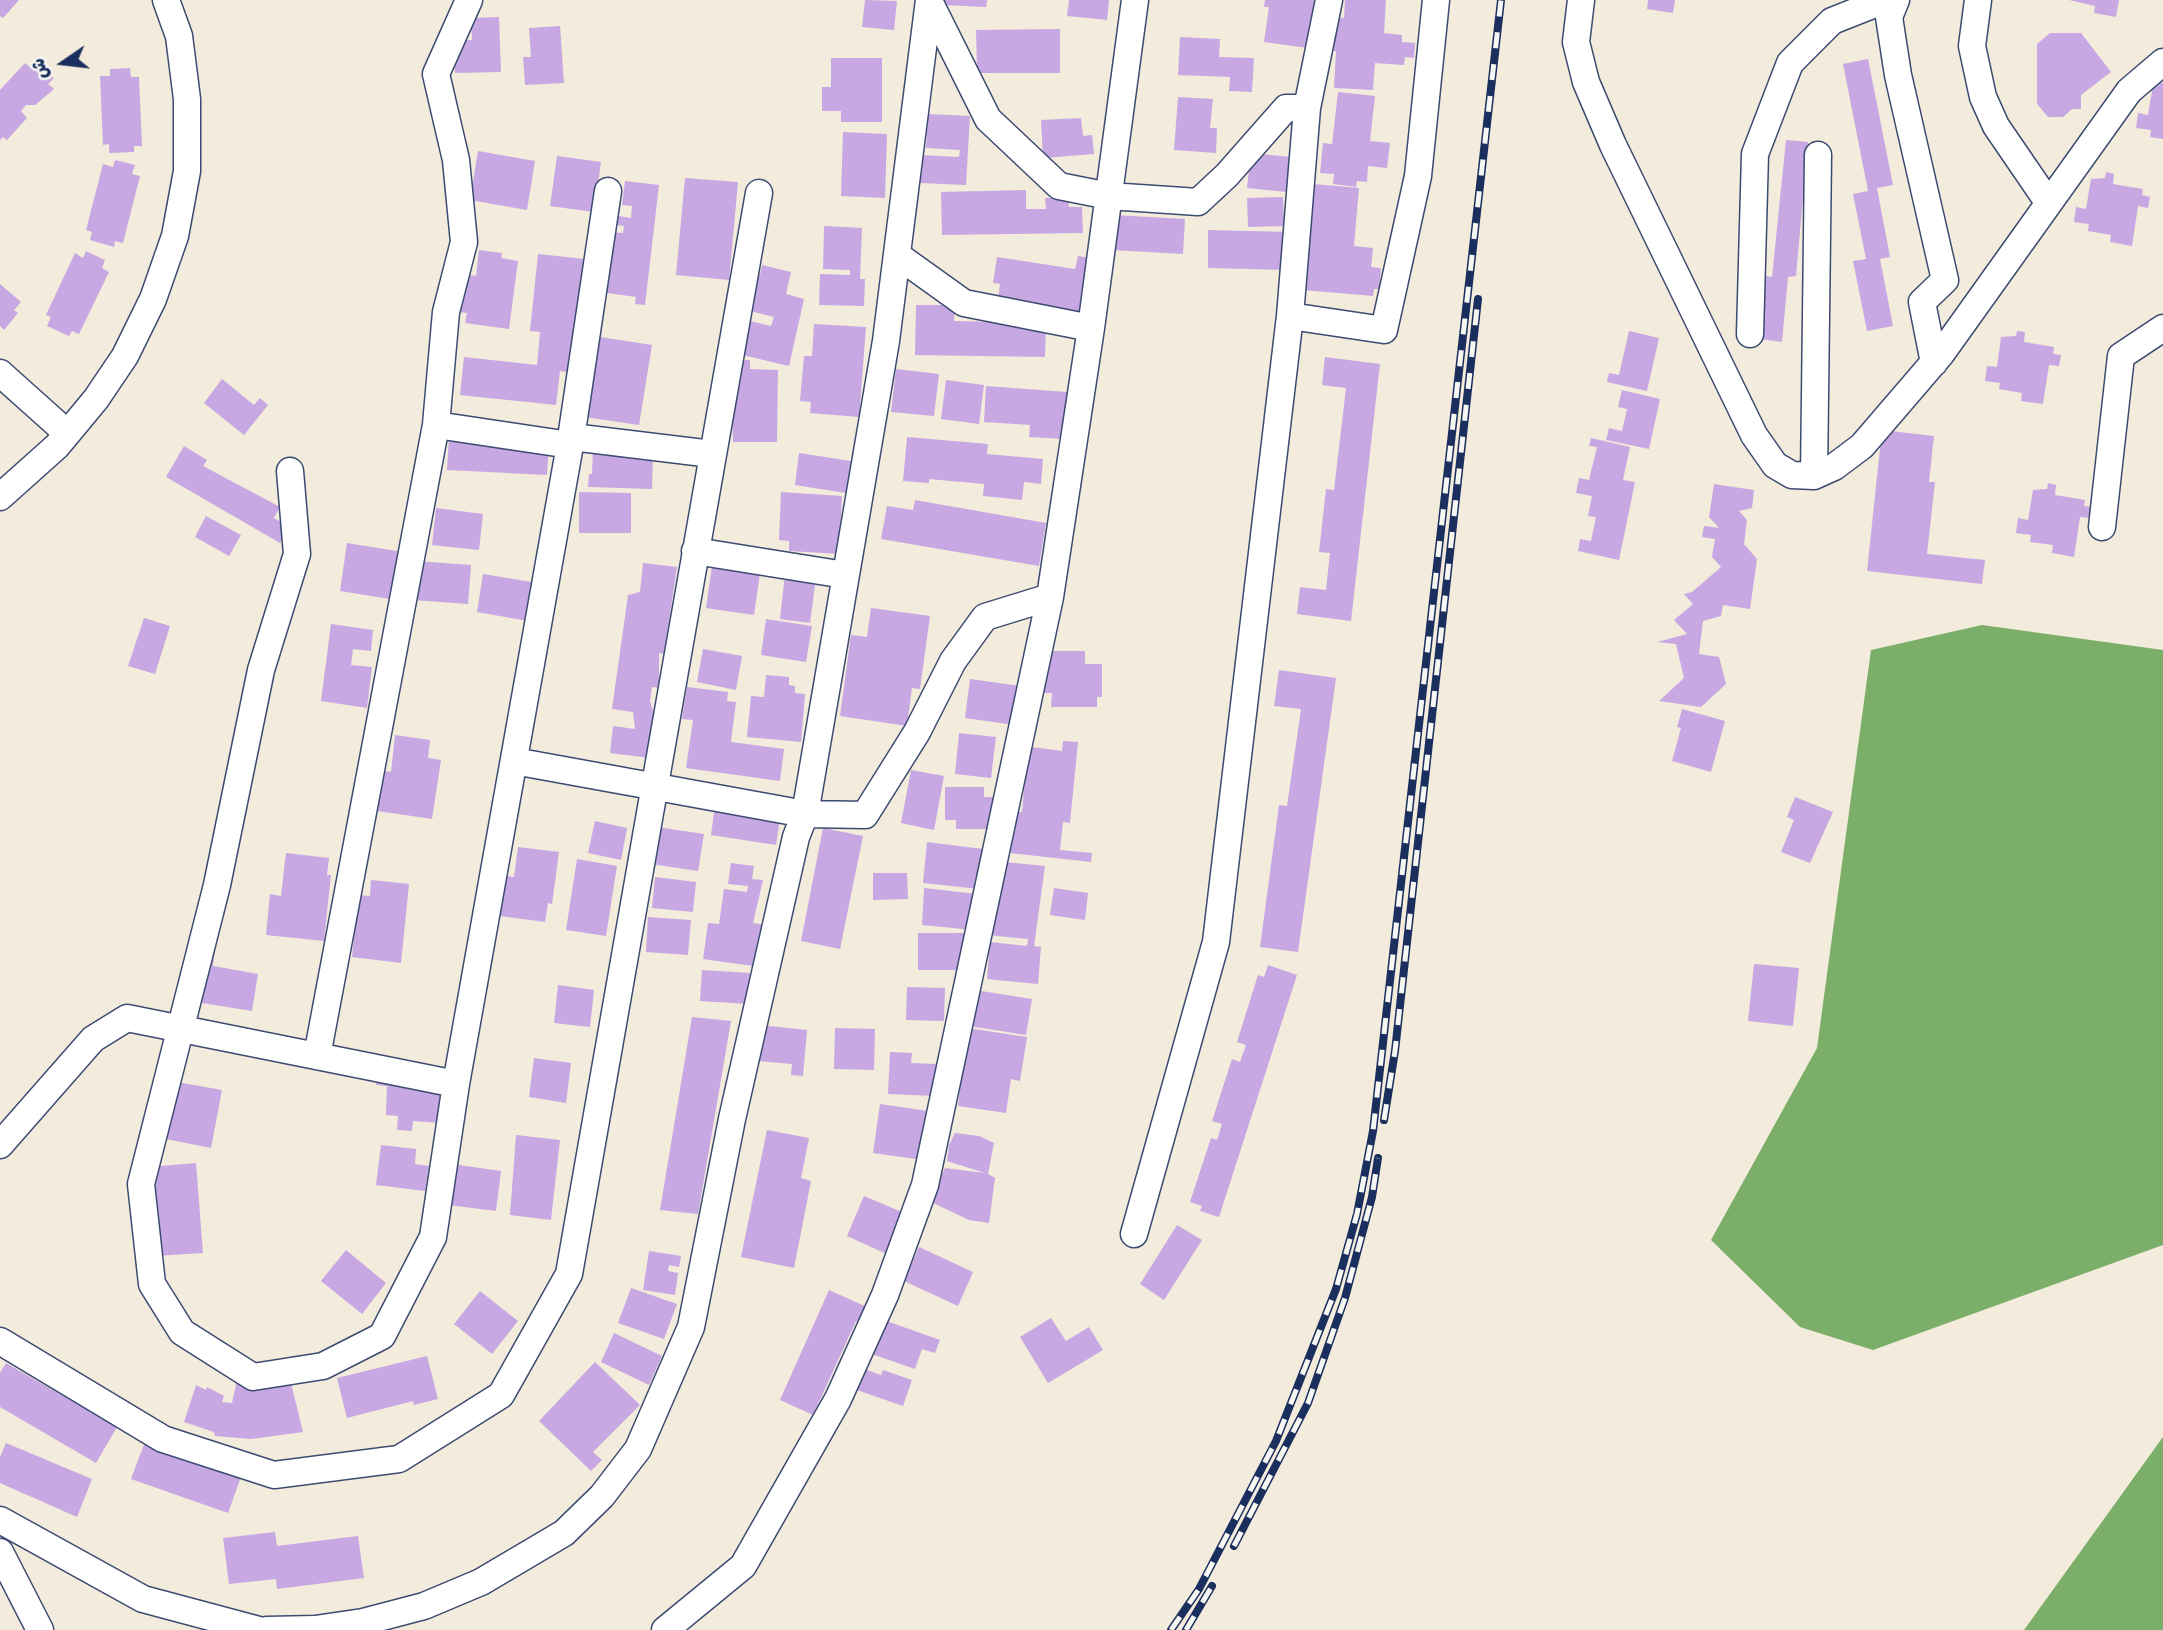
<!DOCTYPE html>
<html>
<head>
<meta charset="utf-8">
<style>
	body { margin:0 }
	#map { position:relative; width:2163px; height:1630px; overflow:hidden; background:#f3ebdb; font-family:"Gochi Hand","Playpen Sans Arabic",sans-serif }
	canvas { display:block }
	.north { position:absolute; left:28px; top:28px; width:70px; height:70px; -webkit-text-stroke:5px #f6f6f2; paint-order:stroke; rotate:256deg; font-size:19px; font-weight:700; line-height:28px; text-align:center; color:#1b2f5e }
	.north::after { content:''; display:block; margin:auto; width:24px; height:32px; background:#1b2f5e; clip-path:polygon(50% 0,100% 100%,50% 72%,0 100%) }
</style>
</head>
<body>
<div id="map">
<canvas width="2163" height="1630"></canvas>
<div class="north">ش</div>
</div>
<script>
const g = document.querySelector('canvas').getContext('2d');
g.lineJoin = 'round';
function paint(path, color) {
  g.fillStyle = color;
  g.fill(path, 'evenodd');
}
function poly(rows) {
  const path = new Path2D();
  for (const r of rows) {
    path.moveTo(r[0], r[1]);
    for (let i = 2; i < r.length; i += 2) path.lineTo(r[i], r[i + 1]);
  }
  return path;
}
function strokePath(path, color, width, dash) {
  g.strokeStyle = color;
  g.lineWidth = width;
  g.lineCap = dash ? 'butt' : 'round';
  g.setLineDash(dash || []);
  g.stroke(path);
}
paint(poly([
	[1982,625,2163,650,2163,1245,1873,1350,1800,1327,1711,1240,1817,1048,1871,650],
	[2163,1437,2163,1630,2024,1630]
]), '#7aae69');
paint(poly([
	[0,0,19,0,3,18,0,16],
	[865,0,897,1,894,30,862,27],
	[944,0,987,0,986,7,943,5],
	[1069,0,1109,0,1107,20,1067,16],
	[1265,0,1316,0,1315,49,1264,42,1269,7,1264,7],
	[1345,0,1386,0,1384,33,1402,35,1402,42,1415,43,1414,58,1405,57,1404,65,1375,63,1373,90,1334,88,1336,51,1329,51,1332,17,1344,18],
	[1648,0,1675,0,1673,13,1647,9],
	[2069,0,2119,0,2116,17,2094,13,2095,6],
	[499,17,501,72,455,73,454,40,472,40,471,18],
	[560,26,564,83,525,85,523,57,531,57,529,28],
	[1060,29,1060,73,977,73,976,30],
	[2050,33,2081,33,2111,72,2081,95,2081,109,2072,109,2063,117,2048,117,2037,104,2037,44],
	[1180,37,1220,39,1219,57,1254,58,1252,92,1229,91,1230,77,1178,75],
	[831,58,882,58,882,122,841,122,841,111,822,111,822,87,831,87],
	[1868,59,1893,185,1877,188,1890,257,1880,259,1893,326,1867,331,1853,261,1866,259,1853,194,1868,191,1843,64],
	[25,63,31,68,36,63,54,78,48,84,54,89,35,105,26,105,21,111,27,118,7,140,3,137,0,140,0,90],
	[130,68,131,77,139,77,142,146,134,146,134,152,109,153,109,144,103,145,100,76,110,76,110,69],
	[2159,83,2163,83,2163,139,2150,137,2151,130,2136,128,2138,113,2148,115,2153,85,2159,86],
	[1338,92,1375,96,1370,141,1390,143,1387,168,1368,166,1367,182,1357,181,1356,187,1333,184,1334,174,1320,173,1323,143,1332,144],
	[1178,97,1213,99,1210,128,1217,128,1216,153,1174,150],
	[928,114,970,116,966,185,920,183,921,155,959,157,960,150,926,148],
	[1081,118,1083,136,1092,135,1094,154,1043,158,1041,120],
	[843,132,887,134,885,198,841,196],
	[1786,140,1808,142,1796,276,1788,277,1782,342,1760,339,1766,276,1772,277],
	[478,151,535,161,527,210,470,200],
	[1251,153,1291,157,1287,192,1247,188],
	[557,156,601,162,594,212,550,206],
	[115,160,135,165,132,174,140,176,123,243,115,241,114,247,90,240,92,232,86,230,103,164,113,167],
	[2106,172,2114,174,2113,184,2143,189,2142,195,2150,197,2148,208,2138,206,2132,246,2110,242,2111,235,2088,231,2089,224,2074,222,2076,207,2086,209,2091,179,2105,178],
	[685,178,738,182,729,280,676,275],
	[625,181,659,185,645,305,635,304,636,297,600,292,606,232,623,233,624,226,611,224,612,215,631,218,632,206,622,205],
	[1313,184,1359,188,1354,246,1373,248,1371,267,1381,268,1379,289,1374,289,1373,296,1303,290],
	[1026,190,1026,209,1046,209,1045,198,1068,197,1069,207,1082,207,1083,233,942,235,941,192],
	[1283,197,1284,226,1248,227,1247,198],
	[1114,215,1185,219,1183,254,1112,250],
	[824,226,862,228,860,279,865,279,864,306,819,305,820,274,850,275,850,270,823,269],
	[1208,230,1291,232,1290,270,1208,268],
	[479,250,502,253,501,258,518,261,509,329,465,323,467,313,458,312,463,274,476,276],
	[86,251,105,260,102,268,109,272,79,334,72,331,69,336,47,326,51,317,46,315,75,253,83,258],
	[538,254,585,259,575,373,560,371,556,405,460,395,464,357,537,365,540,332,530,331],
	[1078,256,1092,258,1088,280,1083,280,1079,312,998,300,1000,284,993,283,997,257,1075,269],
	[762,265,791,272,786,294,804,299,789,366,734,353,742,319,771,326,774,317,746,310,754,274,760,275],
	[0,284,21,302,14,310,18,313,4,330,0,326],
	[916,305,955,305,954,321,1046,323,1045,357,915,355],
	[814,324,866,327,859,417,810,413,811,402,800,401,804,356,812,356],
	[1629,331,1659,338,1647,391,1607,382,1609,373,1619,375],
	[2017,331,2025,332,2024,342,2054,347,2053,354,2061,355,2059,366,2049,365,2043,404,2021,401,2022,393,1999,389,2000,383,1985,381,1987,366,1997,367,2001,337,2016,336],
	[600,337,652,345,639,425,585,417],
	[1325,357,1380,364,1351,621,1297,614,1300,587,1326,590,1330,553,1319,552,1326,489,1334,490,1346,388,1322,385],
	[731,360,750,360,750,369,778,370,777,442,733,442],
	[896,369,939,374,934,416,891,412],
	[222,379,254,405,260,398,268,405,244,435,204,403],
	[946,380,984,385,979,424,941,419],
	[986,386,1067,392,1064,439,1029,437,1030,425,984,422],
	[1622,390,1660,399,1649,449,1606,440,1609,428,1622,431,1627,409,1618,407],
	[1882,430,1934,436,1929,482,1935,482,1927,554,1985,560,1982,584,1867,571],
	[907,437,988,444,987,454,1043,459,1041,484,1024,482,1022,500,983,496,984,484,929,479,929,483,903,481],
	[449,438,549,444,547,475,447,470],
	[1591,438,1630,447,1623,480,1635,482,1619,560,1578,551,1580,539,1591,541,1596,517,1588,516,1592,496,1576,493,1579,478,1589,480,1597,447,1589,446],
	[184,446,207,460,203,466,280,507,274,518,289,527,280,543,166,477],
	[593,448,653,451,652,489,588,487,589,474,592,474],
	[799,453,851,461,846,493,795,485],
	[2048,483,2056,485,2055,495,2085,500,2084,506,2092,507,2090,518,2080,517,2074,557,2052,553,2053,545,2030,542,2031,535,2016,533,2018,518,2028,520,2033,490,2047,489],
	[1714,484,1754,490,1752,508,1739,511,1747,520,1744,544,1757,559,1750,609,1723,605,1721,616,1703,621,1699,654,1719,657,1726,684,1701,707,1659,701,1684,678,1676,644,1657,642,1687,634,1674,620,1693,604,1684,594,1692,592,1721,567,1712,557,1715,539,1702,537,1704,526,1719,528,1709,517],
	[579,492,631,493,631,533,579,533],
	[781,492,842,496,839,554,789,551,789,541,779,540],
	[915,500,1046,523,1039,566,881,539,887,506,913,510],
	[436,508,483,514,479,550,432,545],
	[206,516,241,535,229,556,195,537],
	[347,543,403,552,396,600,340,591],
	[713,559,761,566,754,615,706,608],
	[416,561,471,565,468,604,413,600],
	[643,563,677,567,664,654,659,653,659,677,662,688,652,687,650,701,653,711,658,711,650,758,610,753,613,726,635,729,633,712,612,709,628,595,640,592],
	[483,574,544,584,528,621,477,612],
	[785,574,816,578,810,623,780,619],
	[871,608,930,616,920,689,912,688,907,726,840,716,851,635,867,637],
	[144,618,170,626,155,674,128,666],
	[766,619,812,626,806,662,761,655],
	[331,624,373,630,371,651,353,649,351,665,372,667,367,708,321,701],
	[703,649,742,656,736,690,697,682],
	[1045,651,1085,651,1085,664,1102,664,1102,697,1097,697,1097,707,1051,707,1052,693,1044,693],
	[1279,670,1336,678,1298,952,1260,947,1279,805,1287,806,1301,709,1274,706],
	[766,675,789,677,789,685,795,686,795,693,805,694,801,742,747,737,751,696,764,697],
	[970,679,1028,687,1014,725,965,718],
	[687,687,728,692,727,701,736,702,731,742,784,749,780,781,686,768,693,720,682,719],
	[1682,709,1725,721,1711,772,1672,761,1681,728,1677,727],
	[959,733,996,737,991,778,955,774],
	[395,735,430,740,428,758,441,760,432,819,371,810,377,770,391,772],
	[1063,741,1078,742,1070,823,1063,822,1060,850,1092,853,1091,862,1010,853,1014,812,1022,812,1026,769,1024,746,1062,751],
	[911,770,944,776,934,830,901,823],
	[945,787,984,787,984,797,995,797,995,829,956,829,956,820,945,820],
	[1795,797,1833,812,1810,863,1781,852,1794,820,1787,817],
	[716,798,781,813,776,845,711,835],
	[595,821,627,828,621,860,588,853],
	[657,827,704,834,698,871,651,864],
	[823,828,863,836,840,949,801,941],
	[927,842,983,849,979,889,923,883],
	[518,847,559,852,552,904,548,903,545,922,500,916,506,876,514,877],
	[286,853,329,858,327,875,331,875,324,941,266,935,270,894,281,896],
	[577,859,617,866,606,936,566,930],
	[1004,862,1045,866,1034,946,1041,947,1038,984,987,979,990,942,1027,946,1028,939,987,935,991,896,1001,897],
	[731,863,754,866,752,879,763,880,753,923,766,925,760,967,703,959,708,923,719,924,724,889,747,892,748,886,728,884],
	[873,873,907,873,908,899,873,900],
	[655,877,696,882,693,912,652,908],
	[371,880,409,884,401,963,352,957,358,895,370,896],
	[924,888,977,894,973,930,922,925],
	[1054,888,1088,893,1085,920,1050,915],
	[648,917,691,920,688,955,646,952],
	[918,933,967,933,968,970,918,970],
	[205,949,215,951,213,966,258,974,252,1011,196,1002],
	[1754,964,1799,968,1793,1026,1748,1021],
	[1268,965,1297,975,1219,1217,1200,1211,1202,1206,1190,1202,1211,1138,1217,1140,1222,1124,1212,1121,1232,1059,1240,1062,1246,1045,1237,1042,1258,975,1264,977],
	[702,970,750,973,748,1004,700,1001],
	[558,985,594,990,590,1027,554,1023],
	[907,987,945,988,944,1021,906,1020],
	[975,990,1032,999,1026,1035,969,1026],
	[692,1017,731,1021,698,1214,660,1210],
	[761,1025,807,1030,803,1076,791,1075,792,1064,758,1061],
	[835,1028,875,1029,874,1070,834,1069],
	[967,1028,1027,1037,1020,1081,1011,1079,1006,1113,958,1106],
	[890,1052,912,1053,911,1063,936,1064,934,1096,888,1094],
	[534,1058,571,1063,566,1103,529,1097],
	[377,1071,443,1085,440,1123,413,1121,412,1131,397,1130,398,1116,386,1115,387,1086,376,1085],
	[177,1082,222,1090,211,1148,166,1139],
	[880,1104,935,1112,929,1161,873,1153],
	[767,1130,809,1138,801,1178,811,1181,794,1268,741,1257],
	[955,1133,979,1136,994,1143,988,1174,995,1178,989,1223,969,1220,929,1201,945,1168,985,1173,947,1161,949,1145],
	[516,1135,560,1140,551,1220,510,1215],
	[381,1145,416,1149,415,1164,429,1166,425,1191,376,1185],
	[196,1163,203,1253,155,1256,148,1167],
	[445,1163,501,1171,496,1211,440,1204],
	[864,1196,909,1215,891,1256,847,1236],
	[1177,1225,1202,1240,1164,1300,1140,1284],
	[919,1247,973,1272,958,1306,904,1281],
	[346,1250,386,1283,362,1314,321,1281],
	[649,1251,681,1256,679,1267,669,1265,668,1271,678,1273,675,1295,643,1290],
	[631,1288,677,1304,664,1339,618,1323],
	[829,1290,867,1307,861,1321,856,1321,813,1415,780,1400],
	[480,1291,518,1321,492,1354,454,1324],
	[878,1318,940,1340,935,1353,922,1349,915,1369,866,1352],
	[1051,1318,1066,1341,1089,1327,1103,1350,1048,1383,1020,1337],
	[614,1333,662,1356,649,1385,601,1362],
	[427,1356,438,1399,414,1405,413,1401,347,1418,337,1378],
	[595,1362,640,1405,593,1452,602,1460,591,1471,539,1421],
	[6,1363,117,1427,96,1463,0,1407,0,1373],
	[858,1367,881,1375,883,1370,912,1380,903,1406,851,1388],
	[289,1375,303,1432,251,1439,215,1436,214,1432,184,1422,196,1385,206,1390,207,1387,224,1396,222,1402,232,1403,238,1376],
	[146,1439,242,1474,228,1513,131,1479],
	[6,1443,92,1479,77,1517,0,1483,0,1457],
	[275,1532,277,1546,358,1536,364,1578,277,1589,276,1579,229,1584,223,1538]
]), '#c7a8e2');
const minor = poly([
	[1581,0,1576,42,1586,82,1613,145,1754,435,1775,465,1792,475,1814,476,1834,467,1862,446,1941,354,2129,91,2163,62],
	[1896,0,1889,17,1898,75,1945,280,1922,302,1934,363],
	[1978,0,1972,46,1983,97,1996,126,2048,202],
	[929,1,988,119,1059,186,1109,196,1198,202,1227,175,1286,108,1307,108,1290,316,1216,942,1134,1234],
	[1307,108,1329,0],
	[897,255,964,303,1091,328],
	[1290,316,1384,330,1418,176,1436,0],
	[1750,334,1755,154,1790,63,1832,21,1885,0],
	[0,373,67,433],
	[436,425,570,445],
	[572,437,712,454],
	[290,471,297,554,261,670,217,885,141,1184,152,1284,182,1332,253,1377,323,1366,382,1336,433,1237,456,1084,570,445,608,191],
	[1814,476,1818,155],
	[0,497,57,446,96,399,125,356,153,299,175,236,187,171,187,99,179,36,166,0],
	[2102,527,2121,356,2163,328],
	[695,551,845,575],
	[1050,597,1091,328,1135,0],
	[514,761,805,814,865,815,917,732,953,661,985,617,1050,597,925,1185,885,1295,838,1399,743,1566,665,1630],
	[317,1056,436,425,446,312,464,242,456,160,436,74,469,0],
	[0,1145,93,1039,127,1018,456,1084],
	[0,1341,163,1439,274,1475,399,1459,501,1395,569,1274,759,193],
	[0,1520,143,1599,259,1630],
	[0,1552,40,1630],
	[267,1630,315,1629,363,1622,424,1606,481,1582,564,1533,602,1496,638,1449,691,1327,732,1119,796,837,805,814,886,341,929,0]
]);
strokePath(minor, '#3b4b71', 29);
strokePath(minor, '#fff', 26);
const rail = poly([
	[1384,1120,1395,1051,1478,299],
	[1234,1546,1308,1403,1345,1298,1372,1197,1378,1158],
	[1171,1630,1199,1589,1276,1441,1336,1289,1357,1214,1373,1131,1501,0],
	[1186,1630,1212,1586]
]);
strokePath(rail, '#1b2f5e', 8);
strokePath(rail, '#f6f6f2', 5, [16]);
</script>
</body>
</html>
